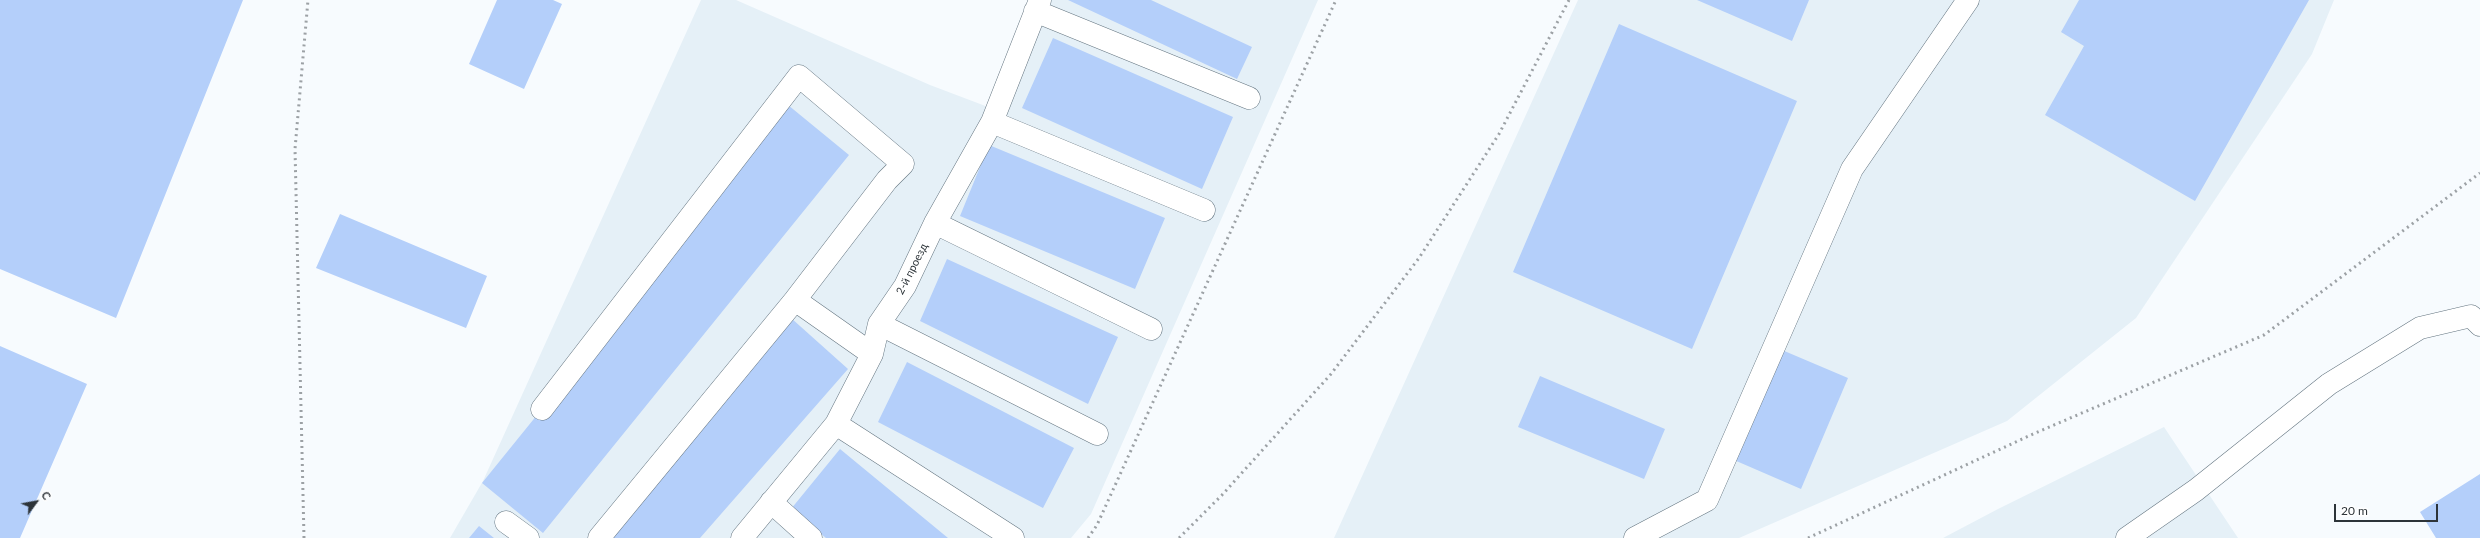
<!DOCTYPE html>
<html>
<head>
<meta charset="utf-8">
<style>
	body { margin:0 }
	#map { position:relative; width:2480px; height:538px; overflow:hidden; background:#f7fbfe; font-family:Lato,sans-serif }
	canvas { display:block }
	.north { position:absolute; left:16px; top:482px; width:40px; height:40px; -webkit-text-stroke:3px #fff; paint-order:stroke; rotate:58deg; font-size:11px; font-weight:700; line-height:16px; text-align:center; color:#2d3439 }
	.north::after { content:''; display:block; margin:auto; width:14px; height:18px; background:#2d3439; clip-path:polygon(50% 0,100% 100%,50% 72%,0 100%) }
	.scale { position:absolute; left:2334px; top:504px; width:104px; height:18px; box-sizing:border-box; border:2px solid #2d3439; border-top:0; padding-left:5px; font-size:12px; line-height:14px; white-space:nowrap; color:#2d3439; -webkit-text-stroke:3px #fff; paint-order:stroke }
</style>
</head>
<body>
<div id="map">
<canvas width="2480" height="538"></canvas>
<div class="north">С</div>
<div class="scale">20 m</div>
</div>
<script>
const g = document.querySelector('canvas').getContext('2d');
g.lineJoin = 'round';
function paint(path, color) {
  g.fillStyle = color;
  g.fill(path, 'evenodd');
}
function poly(rows) {
  const path = new Path2D();
  for (const r of rows) {
    path.moveTo(r[0], r[1]);
    for (let i = 2; i < r.length; i += 2) path.lineTo(r[i], r[i + 1]);
  }
  return path;
}
function strokePath(path, color, width, dash) {
  g.strokeStyle = color;
  g.lineWidth = width;
  g.lineCap = dash ? 'butt' : 'round';
  g.setLineDash(dash || []);
  g.stroke(path);
}
function drawText(font, color, halo, rows, align = 'center') {
  g.font = font + ' Lato,sans-serif';
  g.lineWidth = 3;
  g.setLineDash([]);
  g.textBaseline = 'middle';
  g.strokeStyle = halo;
  g.fillStyle = color;
  for (const [text, x, y, turn = 0] of rows) {
    g.save();
    g.translate(x, y);
    g.rotate((+turn || 0) * Math.PI / 180);
    g.textAlign = isNaN(turn) ? turn : align;
    if (halo) g.strokeText(text, 0, 0);
    g.fillText(text, 0, 0);
    g.restore();
  }
}
paint(poly([
	[701,0,736,0,930,85,996,110,1040,0,1318,0,1091,514,1071,538,450,538,483,481],
	[1578,0,2334,0,2312,54,2136,318,2007,421,1739,538,1334,538],
	[2164,427,2238,538,1943,538,1998,509]
]), '#e5f0f7');
paint(poly([
	[0,0,243,0,116,318,0,269],
	[497,0,553,0,562,4,524,89,469,64],
	[1068,0,1151,0,1252,47,1237,79],
	[1697,0,1809,0,1792,41],
	[2079,0,2309,0,2195,201,2045,115,2084,46,2061,32],
	[1619,24,1797,101,1692,349,1513,272],
	[1053,38,1233,117,1202,189,1022,108],
	[788,105,849,155,543,533,482,483],
	[989,145,1165,218,1135,289,960,216],
	[340,214,487,276,466,328,316,268],
	[947,259,1118,337,1088,404,920,321],
	[791,318,848,369,700,538,602,538],
	[0,346,87,384,20,538,0,538],
	[1782,350,1848,378,1801,489,1734,460],
	[907,362,1074,448,1043,508,878,422],
	[1540,376,1665,429,1644,479,1518,427],
	[840,449,948,538,826,538,791,509],
	[2480,474,2480,538,2436,538,2420,512],
	[479,526,494,538,469,538]
]), '#b4cffa');
const minor = poly([
	[1035,11,1249,98],
	[992,122,1204,210],
	[935,223,1151,329],
	[879,324,1097,434],
	[542,409,799,76,903,164,887,180,795,300],
	[836,424,1013,538],
	[771,502,811,538],
	[506,522,528,538],
	[599,538,795,300,872,354],
	[742,538,836,424,872,354,879,324,905,286,935,223,992,122,1040,0],
	[1635,538,1707,500,1852,169,1968,0],
	[2127,538,2196,490,2329,384,2420,328,2471,316,2480,325]
]);
strokePath(minor, '#647580', 23);
strokePath(minor, '#fff', 22);
strokePath(poly([
	[304,538,295,149,308,0],
	[1088,538,1097,525,1336,0],
	[1179,538,1222,495,1331,374,1419,258,1499,134,1569,0],
	[1808,538,2033,434,2264,335,2480,173]
]), '#9ca1a5', 3, [2, 4]);
drawText('11px', '#2d3439', '#fff', [
	["2-й проезд",912,269,-63]
]);
</script>
</body>
</html>
